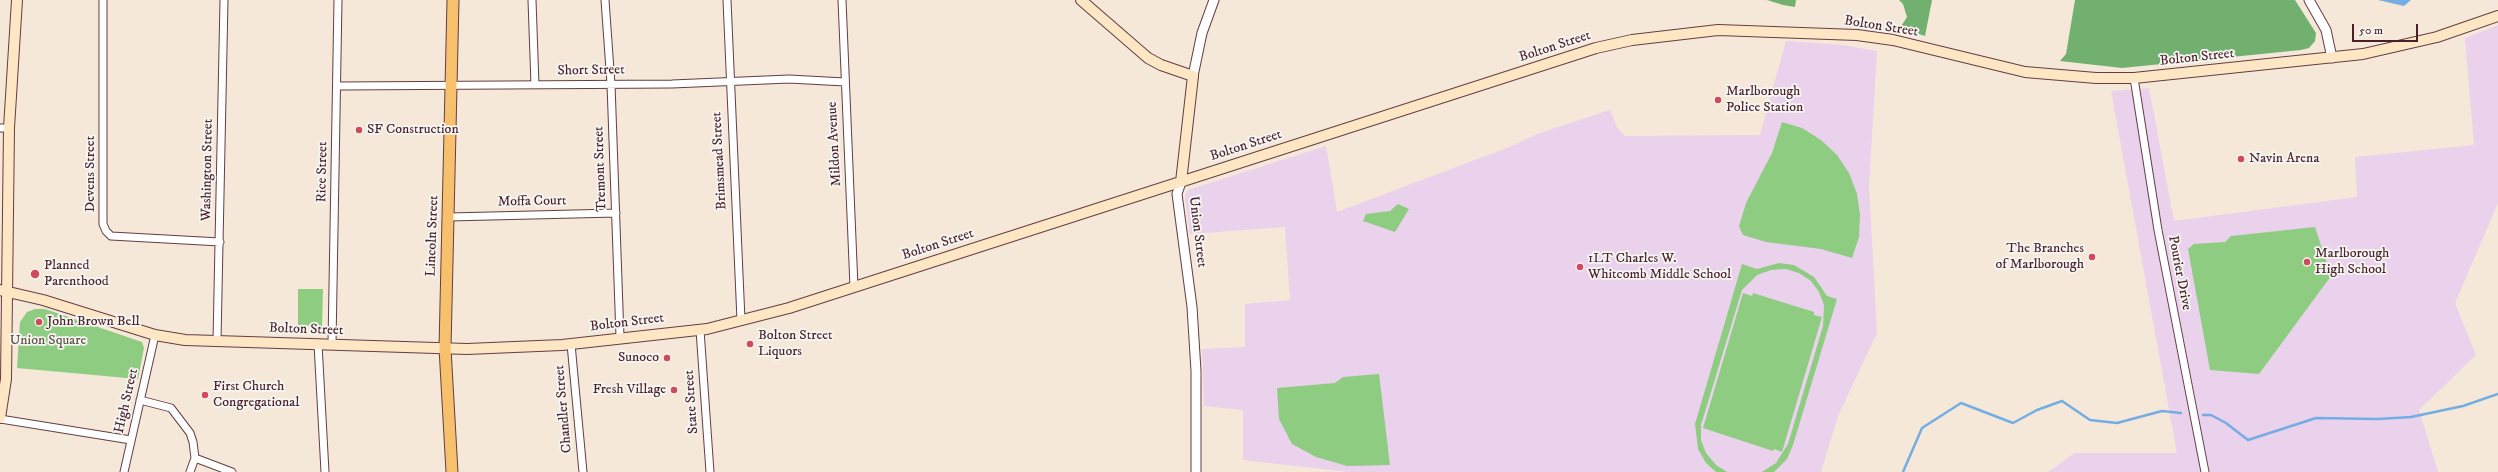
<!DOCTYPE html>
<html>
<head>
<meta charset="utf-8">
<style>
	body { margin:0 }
	#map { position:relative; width:2498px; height:472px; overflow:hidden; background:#f5e8d8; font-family:"IM FELL DW Pica",serif }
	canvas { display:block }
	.scale { position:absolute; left:2352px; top:24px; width:66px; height:18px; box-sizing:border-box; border:2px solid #4a1f2b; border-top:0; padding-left:5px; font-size:12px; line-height:14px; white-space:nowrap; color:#4a1f2b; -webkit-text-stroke:3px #f6f6f2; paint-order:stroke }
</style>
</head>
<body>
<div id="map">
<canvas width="2498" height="472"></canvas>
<div class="scale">50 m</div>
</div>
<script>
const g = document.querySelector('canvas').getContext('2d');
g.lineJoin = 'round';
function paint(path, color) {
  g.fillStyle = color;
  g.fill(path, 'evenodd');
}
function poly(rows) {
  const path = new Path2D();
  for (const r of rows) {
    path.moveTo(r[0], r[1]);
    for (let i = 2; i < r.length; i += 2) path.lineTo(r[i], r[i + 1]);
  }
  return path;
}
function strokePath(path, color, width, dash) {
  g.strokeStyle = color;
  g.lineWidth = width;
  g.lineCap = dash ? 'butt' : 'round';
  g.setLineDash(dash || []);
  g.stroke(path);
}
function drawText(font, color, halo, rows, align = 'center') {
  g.font = font + ' "IM FELL DW Pica",serif';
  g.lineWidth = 3.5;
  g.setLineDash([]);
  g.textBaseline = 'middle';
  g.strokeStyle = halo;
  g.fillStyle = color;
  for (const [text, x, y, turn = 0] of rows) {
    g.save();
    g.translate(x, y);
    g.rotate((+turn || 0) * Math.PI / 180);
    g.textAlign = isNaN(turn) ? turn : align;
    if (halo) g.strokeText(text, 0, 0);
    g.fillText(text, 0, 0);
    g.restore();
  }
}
paint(poly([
	[2498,25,2498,203,2455,303,2476,355,2419,410,2438,472,2048,472,2075,453,2177,453,2111,91,2149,88,2174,221,2357,197,2355,157,2474,145,2465,38],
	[1786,41,1843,45,1877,51,1869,186,1877,333,1838,416,1821,472,1349,472,1243,460,1243,410,1204,406,1202,349,1245,347,1245,304,1290,300,1285,227,1190,234,1185,196,1188,190,1326,146,1337,212,1512,146,1537,134,1610,110,1617,127,1625,136,1760,135]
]), '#ead1ec');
paint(poly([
	[1782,122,1802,128,1821,140,1837,155,1849,173,1857,194,1860,215,1859,237,1852,258,1821,249,1766,242,1743,235,1739,226,1746,203,1772,153],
	[1398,204,1409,209,1395,232,1363,221,1366,214,1390,211],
	[2315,227,2331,276,2259,374,2210,370,2188,249,2194,244,2225,242,2231,236],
	[1742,264,1757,269,1779,263,1794,265,1814,277,1827,296,1837,299,1793,445,1787,459,1774,472,1762,472,1776,463,1788,444,1823,326,1824,305,1819,292,1811,281,1799,273,1786,269,1771,270,1757,275,1742,290,1701,425,1701,440,1706,453,1716,465,1727,472,1716,472,1706,463,1698,449,1695,424],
	[298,289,323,289,322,326,298,325],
	[1743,293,1752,296,1753,293,1814,312,1814,315,1822,317,1782,452,1774,449,1773,451,1703,428],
	[35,309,45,309,142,342,144,348,138,379,17,368,20,322,27,312],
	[1379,374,1390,465,1347,466,1316,457,1292,444,1279,419,1277,388,1335,383,1343,377]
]), '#8ecc82');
paint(poly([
	[1767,0,1796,0,1795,7,1783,5],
	[1899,0,1932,0,1925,36,1900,28,1907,17,1903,4],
	[2075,0,2295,0,2316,33,2315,41,2309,48,2301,50,2122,68,2060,61,2066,54]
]), '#72b070');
paint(poly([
	[2378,0,2411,0,2404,6]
]), '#74ade4');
strokePath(poly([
	[2203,415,2211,415,2226,423,2248,440,2316,418,2378,419,2411,417,2463,406,2498,394],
	[1903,472,1922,428,1961,403,2013,423,2037,410,2062,401,2090,420,2117,423,2162,411,2181,413]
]), '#74ade4', 2.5);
const minor = poly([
	[103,0,103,224,106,231,111,236,220,242],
	[532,0,535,85],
	[605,0,611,84,620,337],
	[727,0,741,320],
	[842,0,854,287],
	[2134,78,2158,230,2205,472],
	[338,86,672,84,789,79,845,82],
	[0,128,9,128],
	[449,217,616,213],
	[700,330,710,472],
	[217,341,224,0],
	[318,344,325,472],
	[332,344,338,0],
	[571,344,583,472],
	[140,400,171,408,190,433,193,442,195,458,190,472],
	[0,419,131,440],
	[195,458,232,472],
	[124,472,155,335]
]);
const tertiary = poly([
	[2309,0,2326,30,2332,58],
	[1193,76,1202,33,1214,0],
	[1181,182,1177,194,1192,307,1196,371,1196,472]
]);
const secondary = poly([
	[1081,0,1148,58,1161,65,1193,76,1181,182],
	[0,290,43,300,155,335,185,340,467,349,562,345,707,329,789,308,1596,48,1632,40,1718,30,1857,35,1893,40,2025,72,2096,78,2134,78,2363,54,2437,37,2498,16],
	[0,418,6,379,9,128,17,0]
]);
const primary = poly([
	[452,472,445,348,453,0]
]);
strokePath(minor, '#643d45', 9);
strokePath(tertiary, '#643d45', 11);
strokePath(secondary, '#643d45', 12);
strokePath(primary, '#643d45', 13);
strokePath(minor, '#fff', 7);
strokePath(tertiary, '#fff', 9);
strokePath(secondary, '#fce6c4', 10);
strokePath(primary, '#f7c06c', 11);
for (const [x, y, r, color] of [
	[1718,100,4,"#d1495b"],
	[359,130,4,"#d1495b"],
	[2241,159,4,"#d1495b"],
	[2092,257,4,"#d1495b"],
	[2307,262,4,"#d1495b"],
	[1580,267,4,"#d1495b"],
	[35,274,5,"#d1495b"],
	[39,322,4,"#d1495b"],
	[750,344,4,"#d1495b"],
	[667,358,4,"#d1495b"],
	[674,390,4,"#d1495b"],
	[205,395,4,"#d1495b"]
]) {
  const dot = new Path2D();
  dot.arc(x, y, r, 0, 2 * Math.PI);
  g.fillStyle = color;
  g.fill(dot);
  strokePath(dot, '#f6f6f2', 1.5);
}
drawText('14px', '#4a1f2b', '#f6f6f2', [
	["Bolton Street",1881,27,9],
	["Bolton Street",1555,47,-18],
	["Bolton Street",2197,58,-6],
	["Short Street",591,71,-1],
	["Mildon Avenue",835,144,-93],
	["Bolton Street",1246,146,-18],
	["Brimsmead Street",720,161,-93],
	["Tremont Street",601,169,-92],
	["Washington Street",208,170,-89],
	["Rice Street",323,172,-89],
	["Devens Street",91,174,-90],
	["Moffa Court",532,202,-1],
	["Union Street",1197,232,83],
	["Lincoln Street",433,236,-88],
	["Bolton Street",938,245,-18],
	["Pourier Drive",2179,273,79],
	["Bolton Street",627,323,-7],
	["Bolton Street",306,330,2],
	["High Street",127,401,-77],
	["State Street",692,402,-94],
	["Chandler Street",564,409,-95]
]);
drawText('14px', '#4a1f2b', '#f6f6f2', [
	["Marlborough",1726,92],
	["Police Station",1726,108],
	["SF Construction",367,130],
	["Navin Arena",2249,159],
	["The Branches",2084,249,"right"],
	["of Marlborough",2084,265,"right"],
	["Marlborough",2315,254],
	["High School",2315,270],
	["1LT Charles W.",1588,259],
	["Whitcomb Middle School",1588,275],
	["Planned",44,266],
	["Parenthood",44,282],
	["John Brown Bell",47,322],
	["Bolton Street",758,336],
	["Liquors",758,352],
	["Sunoco",659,358,"right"],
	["First Church",213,387],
	["Congregational",213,403],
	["Fresh Village",666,390,"right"]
], 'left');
drawText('14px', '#5e5345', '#f6f6f2', [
	["Union Square",48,341]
]);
</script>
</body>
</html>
